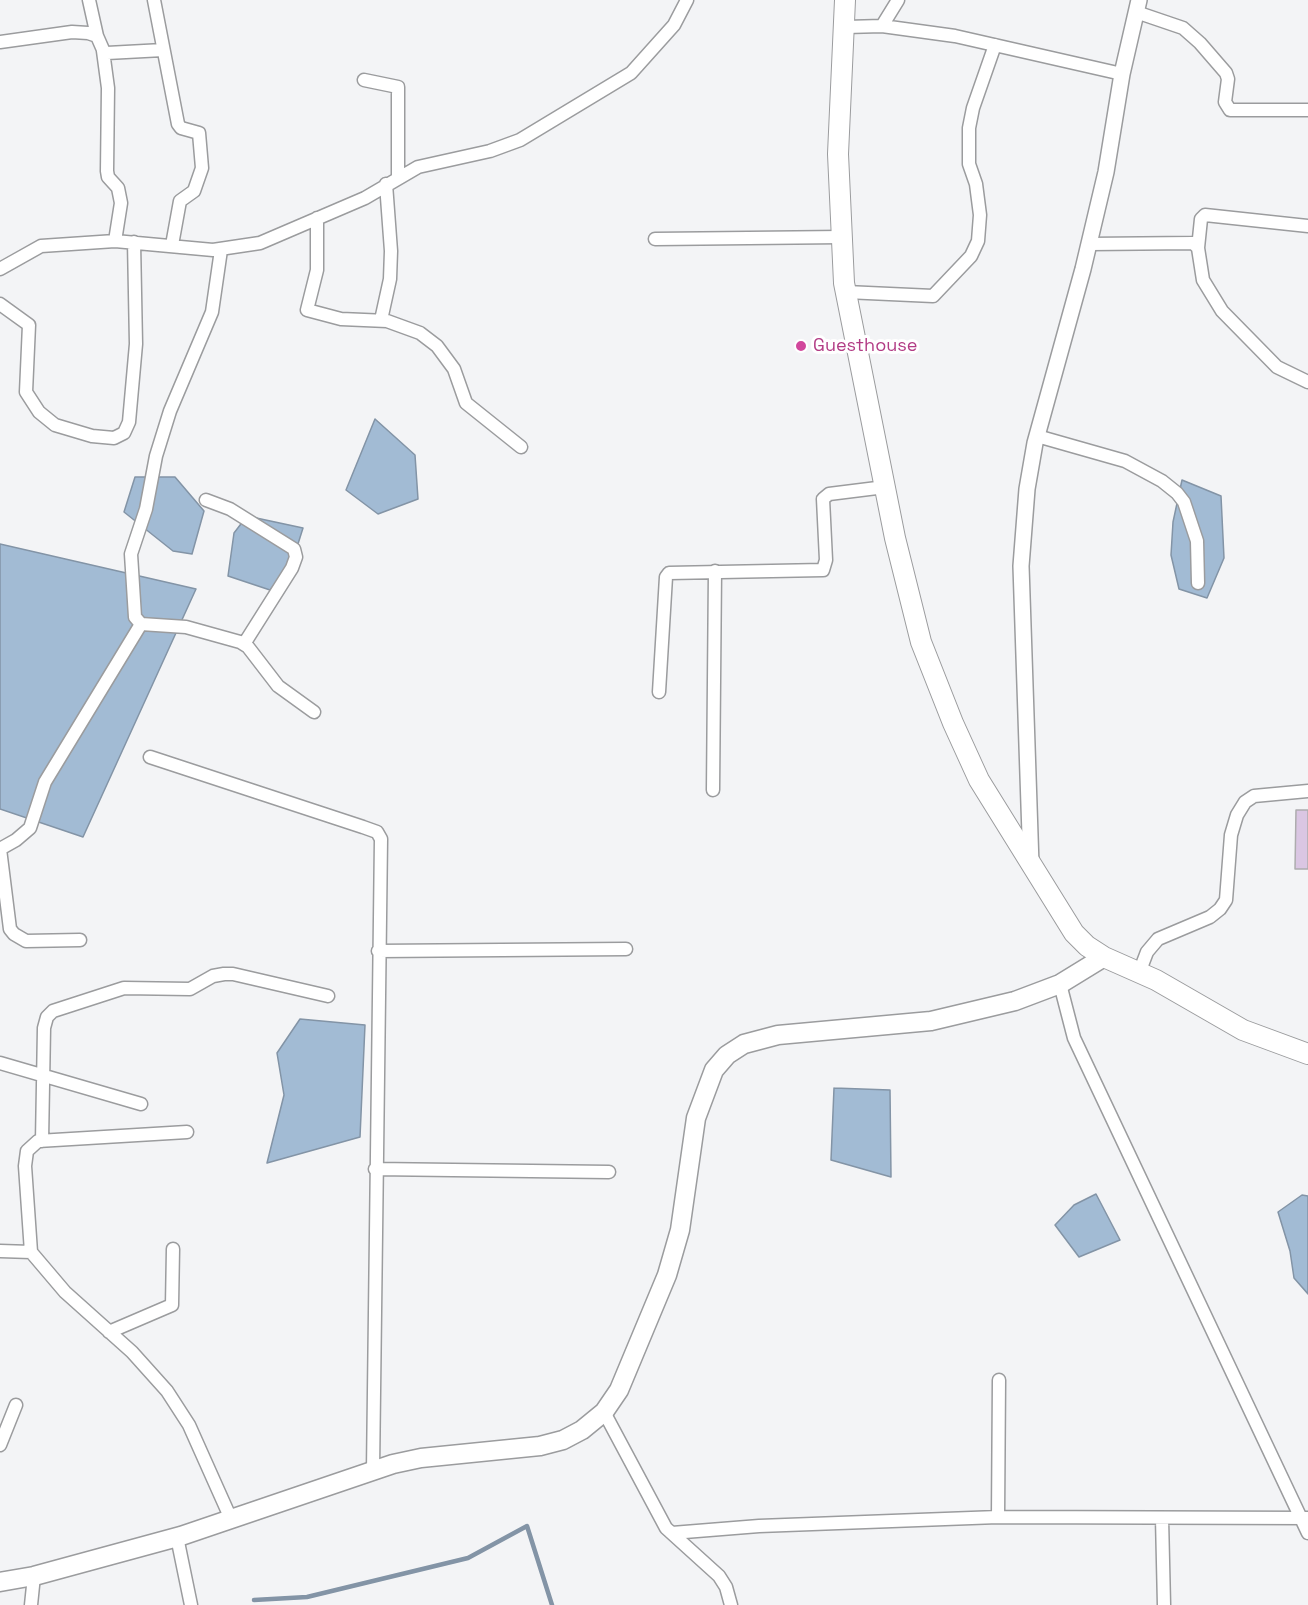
<!DOCTYPE html>
<html>
<head>
<meta charset="utf-8">
<style>
	body { margin:0 }
	canvas { display:block; background:#f3f4f6 }
</style>
</head>
<body>
<canvas width="1308" height="1605"></canvas>
<script>
const g = document.querySelector('canvas').getContext('2d');
g.lineJoin = 'round';
function paint(path, color) {
  g.fillStyle = color;
  g.fill(path, 'evenodd');
}
function poly(rows) {
  const path = new Path2D();
  for (const r of rows) {
    path.moveTo(r[0], r[1]);
    for (let i = 2; i < r.length; i += 2) path.lineTo(r[i], r[i + 1]);
  }
  return path;
}
function strokePath(path, color, width, dash) {
  g.strokeStyle = color;
  g.lineWidth = width;
  g.lineCap = dash ? 'butt' : 'round';
  g.setLineDash(dash || []);
  g.stroke(path);
}
function drawText(font, color, halo, rows, align = 'center') {
  g.font = font + ' "Space Grotesk",sans-serif';
  g.lineWidth = 6;
  g.setLineDash([]);
  g.textBaseline = 'middle';
  g.strokeStyle = halo;
  g.fillStyle = color;
  for (const [text, x, y, turn = 0] of rows) {
    g.save();
    g.translate(x, y);
    g.rotate((+turn || 0) * Math.PI / 180);
    g.textAlign = isNaN(turn) ? turn : align;
    if (halo) g.strokeText(text, 0, 0);
    g.fillText(text, 0, 0);
    g.restore();
  }
}
const water = poly([
	[375,419,415,455,418,499,378,514,346,490,375,419],
	[135,477,175,477,204,511,192,554,173,551,124,512,135,477],
	[1182,480,1221,496,1224,558,1207,598,1179,589,1171,555,1173,522,1182,480],
	[247,516,303,528,292,563,270,590,228,576,234,533,247,516],
	[0,544,196,589,83,837,0,809,0,544],
	[300,1019,365,1025,360,1137,267,1163,284,1095,277,1053,300,1019],
	[834,1088,890,1090,891,1177,831,1160,834,1088],
	[1096,1194,1120,1240,1079,1257,1055,1225,1074,1205,1096,1194],
	[1302,1195,1308,1196,1308,1294,1294,1278,1290,1251,1278,1212,1302,1195]
]);
paint(water, '#a2bbd4');
strokePath(water, '#8394a6', 1.5);
strokePath(poly([
	[254,1600,307,1597,468,1558,527,1526,552,1605]
]), '#8394a6', 4.5);
const building = poly([
	[1296,810,1308,810,1308,869,1295,869,1296,810]
]);
paint(building, '#dac6e3');
strokePath(building, '#adacae', 1.5);
const minor = poly([
	[89,0,97,36],
	[154,0,178,124,181,128,199,133,202,168,194,191,180,201,172,245],
	[1136,12,1183,28,1200,43,1226,73,1228,79,1225,102,1230,110,1308,110],
	[882,26,898,0],
	[846,27,882,26,955,36,1122,74],
	[0,42,72,32,88,33,97,36,104,52,107,53,163,50],
	[103,51,108,88,107,171,108,177,118,188,121,203,115,241],
	[364,80,398,87,398,176],
	[317,218,317,270,307,310,341,319,387,321,420,333,437,346,454,369,466,403,521,447],
	[655,239,842,237],
	[1089,244,1193,243,1198,248,1203,280,1222,311,1277,367,1308,382],
	[1198,248,1201,219,1205,215,1308,226],
	[221,250,212,312,170,411,156,456,146,509,131,554,135,617,141,624,186,627,240,642,248,647,278,686,314,712],
	[0,269,41,246,115,241,213,250,260,243,365,198,418,167,490,151,520,140,631,73,674,25,687,0],
	[846,292,933,296,971,256,978,241,980,215,976,184,969,164,969,128,973,108,995,45],
	[0,304,29,325,26,392,39,412,55,425,92,436,114,438,124,433,129,422,136,344,134,242],
	[381,320,390,279,391,251,386,184],
	[1037,436,1125,461,1162,481,1177,493,1184,502,1197,541,1198,583],
	[206,500,230,509,294,549,296,557,292,568,244,644],
	[659,692,666,577,669,573,823,570,826,560,823,499,829,494,885,487],
	[150,757,363,827,377,832,381,839,373,1470],
	[713,790,715,571],
	[80,940,26,941,14,934,10,929,0,849,16,840,30,828,45,782,141,624],
	[378,951,626,949],
	[1139,973,1147,952,1158,939,1210,917,1220,909,1226,900,1231,835,1237,815,1245,802,1254,796,1308,791],
	[1060,984,1074,1038,1308,1533],
	[0,1063,141,1104],
	[187,1132,38,1141,27,1151,25,1166,31,1252,65,1292,132,1352,167,1391,189,1425,231,1519],
	[42,1141,44,1028,47,1017,53,1011,124,988,190,989,213,976,224,974,233,974,328,996],
	[375,1169,609,1172],
	[0,1251,31,1252],
	[109,1332,172,1305,173,1249],
	[604,1412,666,1528,719,1576,726,1587,731,1605],
	[0,1445,16,1405],
	[998,1517,999,1380],
	[1162,1518,1164,1605],
	[672,1533,759,1526,998,1517,1308,1518],
	[177,1537,191,1605],
	[31,1605,34,1576]
]);
const tertiary = poly([
	[1031,865,1021,566,1027,489,1035,443,1083,269,1106,172,1122,74,1139,0]
]);
const secondary = poly([
	[0,1582,34,1576,181,1536,393,1464,421,1458,540,1446,563,1440,582,1430,604,1412,619,1390,667,1275,680,1230,696,1118,714,1070,727,1055,744,1044,778,1035,931,1021,1015,1001,1060,984,1104,957]
]);
const primary = poly([
	[845,0,838,154,844,283,895,538,921,642,953,723,979,780,1074,933,1087,946,1104,957,1156,980,1243,1030,1308,1054]
]);
strokePath(minor, '#9b9c9e', 15);
strokePath(tertiary, '#9b9c9e', 18);
strokePath(secondary, '#9b9c9e', 21);
strokePath(primary, '#9b9c9e', 22);
strokePath(minor, '#fff', 12);
strokePath(tertiary, '#fff', 15);
strokePath(secondary, '#fff', 18);
strokePath(primary, '#fff', 20);
for (const [x, y, r, color] of [
	[801,346,6,"#d1479c"]
]) {
  const dot = new Path2D();
  dot.arc(x, y, r, 0, 2 * Math.PI);
  g.fillStyle = color;
  g.fill(dot);
  strokePath(dot, '#fff', 2);
}
drawText('18px', '#b23c85', '#fff', [
	["Guesthouse",813,346]
], 'left');
</script>
</body>
</html>
